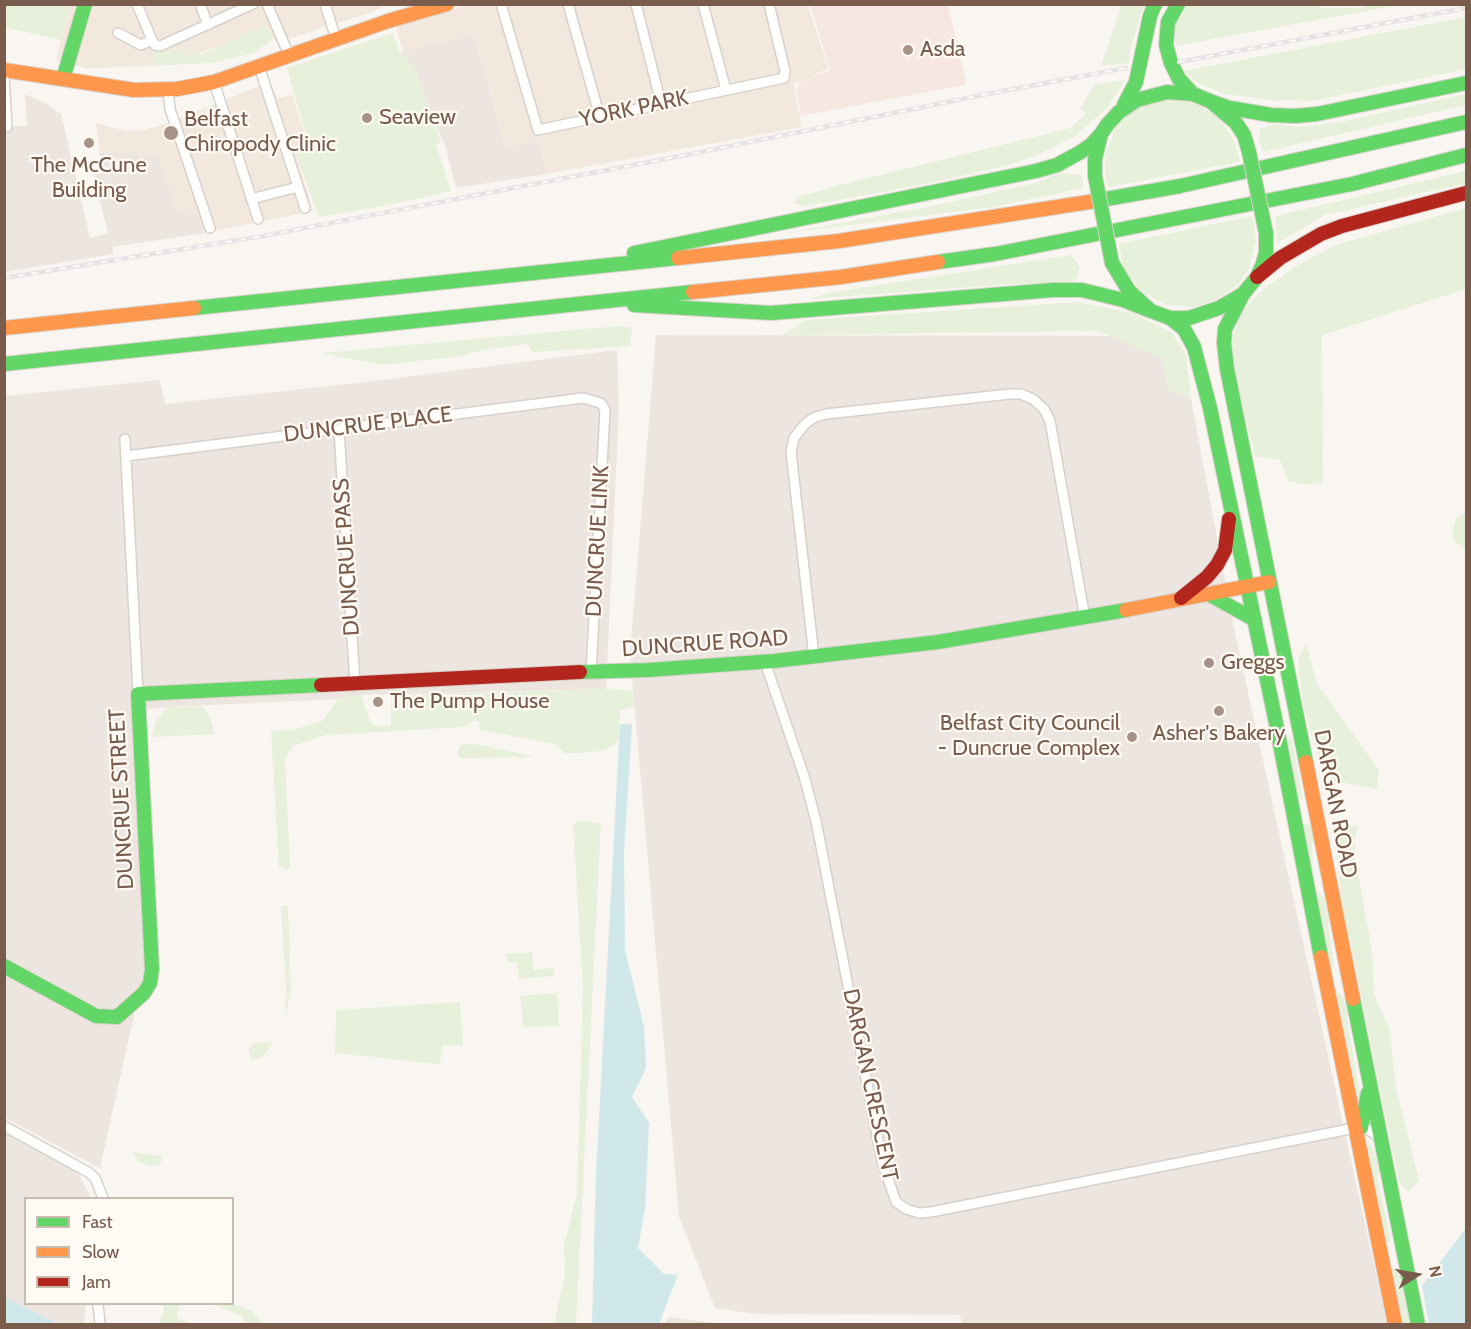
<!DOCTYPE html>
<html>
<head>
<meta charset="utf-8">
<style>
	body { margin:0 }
	#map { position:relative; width:1471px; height:1329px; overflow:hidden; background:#f9f5f0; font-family:Cabin,sans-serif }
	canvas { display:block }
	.frame { position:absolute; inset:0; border:6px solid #7a5c4d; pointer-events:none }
	.legend { position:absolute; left:24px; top:1197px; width:210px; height:108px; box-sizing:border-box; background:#fffaf3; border:2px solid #cabbb1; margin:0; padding:8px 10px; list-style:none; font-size:18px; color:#7a5c4d }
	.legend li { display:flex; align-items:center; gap:12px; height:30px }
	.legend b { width:30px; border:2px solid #cabbb1 }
	.north { position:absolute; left:1387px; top:1245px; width:60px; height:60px; -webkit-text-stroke:4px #fffaf3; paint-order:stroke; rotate:79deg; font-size:16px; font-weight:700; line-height:24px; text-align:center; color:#7a5c4d }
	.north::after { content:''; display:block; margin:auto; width:21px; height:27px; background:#7a5c4d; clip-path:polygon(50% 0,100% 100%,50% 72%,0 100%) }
</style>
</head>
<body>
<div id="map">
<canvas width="1471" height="1329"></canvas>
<div class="frame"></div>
<ul class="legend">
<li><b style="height:8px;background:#63d668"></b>Fast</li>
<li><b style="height:8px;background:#ff974d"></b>Slow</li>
<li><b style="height:8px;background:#b3261e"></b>Jam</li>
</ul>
<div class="north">N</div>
</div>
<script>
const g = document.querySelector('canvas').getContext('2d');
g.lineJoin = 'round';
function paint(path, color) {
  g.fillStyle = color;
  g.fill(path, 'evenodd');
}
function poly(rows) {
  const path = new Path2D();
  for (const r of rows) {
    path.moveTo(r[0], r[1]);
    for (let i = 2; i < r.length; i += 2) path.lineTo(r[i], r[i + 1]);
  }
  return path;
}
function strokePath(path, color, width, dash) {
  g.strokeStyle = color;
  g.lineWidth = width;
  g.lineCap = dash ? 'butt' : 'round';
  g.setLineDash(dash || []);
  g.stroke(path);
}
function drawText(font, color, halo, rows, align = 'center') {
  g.font = font + ' Cabin,sans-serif';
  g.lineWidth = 4.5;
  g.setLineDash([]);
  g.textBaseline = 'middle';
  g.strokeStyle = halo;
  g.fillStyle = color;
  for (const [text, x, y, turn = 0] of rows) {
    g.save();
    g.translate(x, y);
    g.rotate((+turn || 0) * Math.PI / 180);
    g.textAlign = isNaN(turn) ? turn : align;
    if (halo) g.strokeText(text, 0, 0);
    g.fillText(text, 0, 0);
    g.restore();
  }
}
paint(poly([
	[382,4,383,7,369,13,279,42,273,39,266,25,231,42,188,57,181,49,161,52,153,52,153,66,86,68,56,59,70,5],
	[469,5,808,5,828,69,815,74,815,78,793,83,802,127,546,174,538,140,505,147,474,34,404,54,395,24],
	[269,82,278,98,292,95,310,149,296,154,313,211,205,233,198,210,177,213,157,154,141,160,134,152,100,153,96,123,126,131,145,130,171,122]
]), '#f2e8de');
paint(poly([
	[810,5,948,5,966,82,964,85,801,116,796,90,801,82,815,78,816,75,830,71]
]), '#f6e8e1');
paint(poly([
	[474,34,505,147,538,140,546,174,456,188,446,149,414,67,400,53],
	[25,94,47,104,61,114,90,238,108,233,94,175,102,173,100,153,134,152,141,159,157,154,177,212,198,209,205,233,112,247,113,254,5,272,4,126,27,126],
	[656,335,1118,336,1163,359,1168,389,1191,399,1235,633,1387,1324,962,1324,960,1315,755,1314,715,1308,679,1217,630,654],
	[617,350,619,405,606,689,361,695,338,699,167,707,133,711,145,966,100,1168,5,1118,4,396,160,380,165,404,366,382],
	[4,1132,77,1170,91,1198,26,1198,26,1304,86,1304,84,1324,58,1324,5,1297],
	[669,1317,721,1324,664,1324]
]), '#ede5e0');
paint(poly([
	[1122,4,1144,5,1130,50,1129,63,1101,66],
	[1306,4,1325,8,1361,8,1370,5,1399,5,1175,46,1175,25,1187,5],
	[4,5,70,5,61,40,5,27],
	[1466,17,1466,69,1312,101,1270,100,1224,94,1196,82,1184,71],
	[266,25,273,39,254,53,211,63,153,66,153,51,161,52,181,49,188,57,198,52,200,55],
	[393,33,400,53,414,66,424,92,441,142,436,144,451,191,398,203,319,217,296,154,310,149,287,68],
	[1125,80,1108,107,1075,136,1046,151,1016,163,945,180,835,201,802,206,794,203,798,197,848,183,1071,128,1086,113,1080,109,1094,85],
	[1466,94,1466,105,1263,152,1259,138,1260,129,1274,124,1301,127,1341,122],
	[1170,98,1196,103,1219,118,1234,140,1240,162,1108,187,1105,174,1105,156,1115,129,1127,115,1143,105],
	[1466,171,1466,183,1325,215,1277,243,1276,216],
	[1060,173,1082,175,1083,188,993,207,787,233,933,206,1035,183],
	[1466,208,1466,289,1322,335,1323,482,1306,485,1288,481,1280,460,1255,456,1235,374,1232,339,1240,314,1259,293,1296,266,1335,245],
	[1252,216,1256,240,1249,268,1238,285,1214,301,1195,307,1167,305,1142,292,1124,270,1119,244],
	[1071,255,1080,267,1075,283,1012,284,808,299,829,293],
	[1078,302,1135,314,1172,333,1186,355,1191,399,1168,389,1163,359,1099,331,781,335,807,320],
	[619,326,632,328,630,346,533,352,527,344,483,350,461,356,382,365,321,353],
	[1466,512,1466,550,1455,542,1452,533,1456,518],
	[1306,643,1316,682,1379,770,1377,789,1324,779,1303,704,1298,659],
	[606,689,633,691,635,706,620,710,619,738,614,745,605,750,580,753,564,753,555,744,480,730,479,721,474,721,464,727,326,735,293,746,285,759,290,867,286,870,279,867,271,731,293,730,322,721,338,699,361,695,370,721,376,726,391,725,391,695],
	[202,706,209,715,215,734,152,737,155,722,167,707],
	[1284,737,1292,738,1303,801,1295,797],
	[472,744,487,746,534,757,462,758,457,755,460,745],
	[579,821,601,823,576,1324,554,1324,565,1274,564,1246,577,1193,583,989,573,825],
	[1308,824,1312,829,1314,841,1312,843,1313,866,1311,876,1301,825],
	[1357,824,1354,851,1372,951,1374,994,1390,1031,1396,1088,1419,1181,1408,1192,1399,1182,1343,907,1334,836],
	[1314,891,1317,891,1324,897,1329,921,1328,925,1334,965,1331,974],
	[281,906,288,906,291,992,285,1018,286,989],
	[532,952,534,970,553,968,554,976,519,979,517,962,507,962,506,954],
	[1338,991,1344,999,1347,1008,1348,1026,1362,1104,1358,1109,1342,1024,1334,992],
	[557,993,559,1026,523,1027,520,996],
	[460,1002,463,1045,442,1046,440,1064,335,1053,336,1010],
	[274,1041,263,1057,252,1060,248,1050,253,1044],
	[1368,1144,1373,1149,1379,1166,1379,1174,1377,1176,1391,1240,1387,1244,1365,1146],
	[132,1152,161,1156,162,1160,159,1165,150,1166,139,1162],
	[1390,1268,1395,1268,1400,1277,1410,1324,1402,1324],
	[164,1304,181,1304,177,1313,178,1318,192,1324,158,1324,163,1313],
	[212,1304,226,1304,245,1307,252,1311,263,1324,246,1324,242,1316]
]), '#e7f0db');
paint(poly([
	[620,724,632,724,624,852,625,950,644,1027,646,1068,632,1097,649,1123,645,1208,638,1248,664,1274,678,1275,659,1324,592,1324,596,1175],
	[1466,1228,1466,1324,1429,1324,1422,1286],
	[4,1297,5,1297,58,1324,5,1324]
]), '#d0e8ea');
const street = poly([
	[137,4,152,40,155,45,160,46,253,4],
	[200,4,208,25],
	[267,4,289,55],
	[325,4,336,39],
	[501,4,538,130,784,78,785,71,769,4],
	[568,4,600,117],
	[636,4,661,103],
	[703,4,726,90],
	[118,33,141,45,152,40],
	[259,66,305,208],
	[4,74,7,127],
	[214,82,258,219],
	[168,90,170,109,210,228],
	[251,199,298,187],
	[339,430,355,684],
	[125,439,138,694],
	[126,456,583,398,601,403,605,410,591,673],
	[814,657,791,452,794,438,804,425,813,418,826,414,1010,394,1021,394,1033,399,1044,409,1050,421,1085,618],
	[765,662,804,776,816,821,882,1161,896,1202,906,1209,919,1213,931,1212,1355,1128,1367,1129,1379,1137],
	[4,1126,88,1172,95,1178,103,1198],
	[98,1304,100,1324]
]);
const fast = poly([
	[1178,4,1168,22,1166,45,1171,63,1179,79,1193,94],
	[63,79,85,4],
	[1210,101,1230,108,1271,115,1295,116,1317,114,1466,83],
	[1124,105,1136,82,1150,16,1155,4],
	[1095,176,1095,159,1101,134,1107,125,1119,112,1137,100,1167,92,1193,94,1210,101,1236,123,1244,135,1249,152],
	[1089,202,1180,186,1466,122],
	[634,253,1036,171,1057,165,1079,153,1091,145,1101,134],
	[938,262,995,254,1352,184,1466,155],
	[1112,263,1129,291,1151,311,1170,318,1189,318,1219,308,1243,294,1257,277,1262,266,1266,253,1266,233],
	[1243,294,1225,329,1224,343,1227,369,1306,762],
	[634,305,771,313,1053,290,1082,290,1123,300,1151,311],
	[194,308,678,258],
	[1170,318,1184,329,1194,347,1210,408,1276,723,1321,957],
	[4,364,693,292],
	[1210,595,1255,620],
	[580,672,648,670,774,661,938,642,1126,610],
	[4,966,96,1016,117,1017,144,993,150,983,152,969,138,694,321,685],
	[1353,999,1418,1324],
	[1361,1128,1368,1093]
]);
const slow = poly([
	[4,70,134,90,177,89,214,82,388,21,447,4],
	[678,258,839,241,1089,202],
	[693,292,841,277,938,262],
	[4,328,194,308],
	[1126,610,1269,582],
	[1306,762,1353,999],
	[1321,957,1395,1324]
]);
const jam = poly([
	[1257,277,1280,258,1321,234,1342,226,1466,193],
	[1181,598,1207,577,1217,565,1225,550,1229,519],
	[321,685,580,672]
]);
strokePath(street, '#d7d1cb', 12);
strokePath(fast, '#d9d2cb', 16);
strokePath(slow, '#d9d2cb', 16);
strokePath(jam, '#d9d2cb', 16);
strokePath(street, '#fefefd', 9);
strokePath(fast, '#63d668', 14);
strokePath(slow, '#ff974d', 14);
strokePath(jam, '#b3261e', 14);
const rail = poly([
	[1179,62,1466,8],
	[4,278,263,236,691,154,982,95,1126,68]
]);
strokePath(rail, '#e6e3e7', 4.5);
strokePath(rail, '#fffaf3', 2, [7]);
const fastBridge = poly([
	[1249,152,1266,233],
	[1095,176,1112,263]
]);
strokePath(fastBridge, '#d9d2cb', 16, []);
strokePath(fastBridge, '#63d668', 14);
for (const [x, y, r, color] of [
	[908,50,6,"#a69286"],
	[367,118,6,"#a69286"],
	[171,133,8,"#a69286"],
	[89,143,6,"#a69286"],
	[1209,663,6,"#a69286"],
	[378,702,6,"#a69286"],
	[1219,711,6,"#a69286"],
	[1132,737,6,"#a69286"]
]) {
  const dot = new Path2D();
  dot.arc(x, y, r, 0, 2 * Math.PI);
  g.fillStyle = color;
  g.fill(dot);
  strokePath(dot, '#fffaf3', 2);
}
drawText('22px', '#7a5c4d', '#fffaf3', [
	["Asda",920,50],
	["Seaview",379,118],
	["Belfast",184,120],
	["Chiropody Clinic",184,145],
	["The McCune",89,166,"center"],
	["Building",89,191,"center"],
	["Greggs",1221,663],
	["The Pump House",390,702],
	["Belfast City Council",1120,724,"right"],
	["- Duncrue Complex",1120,749,"right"],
	["Asher's Bakery",1219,734,"center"]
], 'left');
drawText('22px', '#7a5c4d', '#fffaf3', [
	["YORK PARK",634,109,-12],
	["DUNCRUE PLACE",368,425,-7],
	["DUNCRUE LINK",598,541,-87],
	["DUNCRUE PASS",347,557,-94],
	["DUNCRUE ROAD",705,644,-4],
	["DUNCRUE STREET",122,799,-93],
	["DARGAN ROAD",1335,804,79],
	["DARGAN CRESCENT",870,1085,78]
]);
</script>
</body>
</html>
